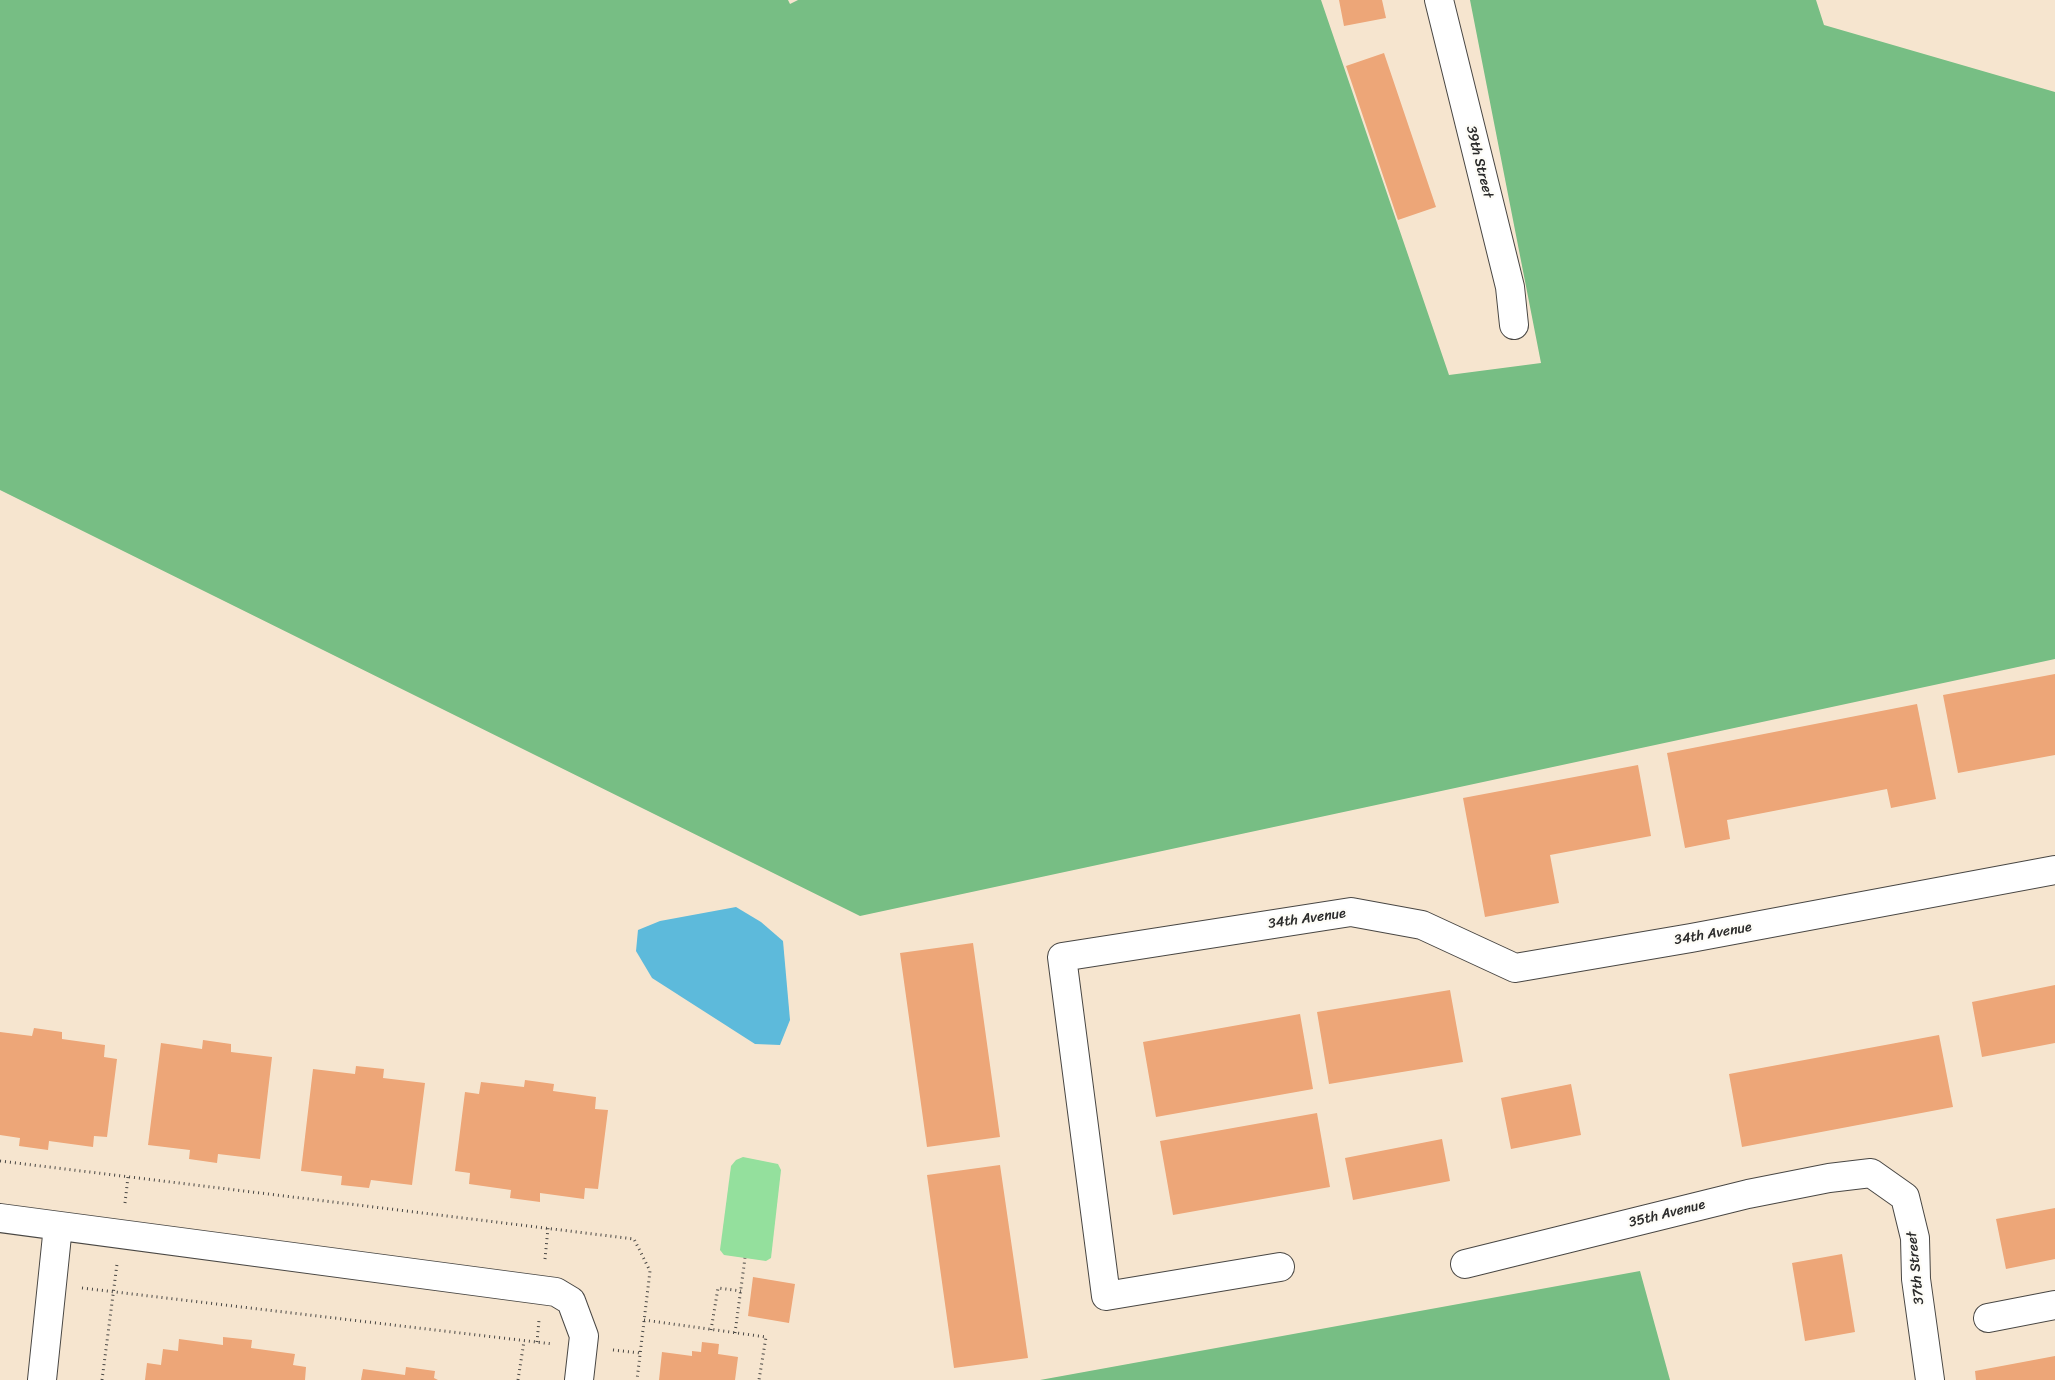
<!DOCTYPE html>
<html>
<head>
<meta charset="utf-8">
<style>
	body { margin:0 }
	canvas { display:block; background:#f6e5cf }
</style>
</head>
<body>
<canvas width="2055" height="1380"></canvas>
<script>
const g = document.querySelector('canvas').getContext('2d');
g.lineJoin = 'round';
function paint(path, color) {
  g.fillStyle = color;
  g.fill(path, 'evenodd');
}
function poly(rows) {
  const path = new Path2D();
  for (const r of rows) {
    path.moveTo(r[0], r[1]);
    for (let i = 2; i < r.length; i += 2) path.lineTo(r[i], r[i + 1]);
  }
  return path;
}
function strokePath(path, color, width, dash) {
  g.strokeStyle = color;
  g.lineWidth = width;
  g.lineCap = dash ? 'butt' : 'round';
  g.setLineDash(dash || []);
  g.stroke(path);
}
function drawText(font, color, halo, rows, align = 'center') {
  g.font = font + ' Sriracha,sans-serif';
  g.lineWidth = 4.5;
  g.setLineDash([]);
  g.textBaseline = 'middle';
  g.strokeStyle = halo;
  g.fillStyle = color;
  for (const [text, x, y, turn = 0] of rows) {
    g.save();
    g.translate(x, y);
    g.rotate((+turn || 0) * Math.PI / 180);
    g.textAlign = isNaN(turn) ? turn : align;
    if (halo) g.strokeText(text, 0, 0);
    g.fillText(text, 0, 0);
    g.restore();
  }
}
paint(poly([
	[743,1157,778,1164,781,1170,771,1258,766,1261,724,1255,720,1250,731,1166,736,1160]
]), '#94e09d');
paint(poly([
	[0,0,788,0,790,4,798,0,1321,0,1449,375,1541,363,1470,0,1816,0,1824,25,2055,92,2055,659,860,916,0,490],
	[1640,1271,1670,1380,1040,1380]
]), '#77be84');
paint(poly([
	[736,907,761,922,783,941,790,1020,780,1045,755,1044,652,978,636,951,638,930,660,921]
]), '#5dbadb');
paint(poly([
	[1339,0,1382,0,1386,18,1344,26],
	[1384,53,1436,207,1398,220,1346,66],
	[2055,674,2055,755,1958,773,1943,695],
	[1917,704,1936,799,1891,808,1887,789,1727,820,1730,839,1685,848,1667,753],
	[1638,765,1651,836,1550,855,1559,903,1485,917,1463,798],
	[973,943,1000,1137,927,1147,900,953],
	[2055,985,2055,1043,1982,1057,1972,1002],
	[1450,990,1463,1062,1329,1084,1317,1012],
	[1300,1014,1313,1089,1156,1117,1143,1042],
	[34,1028,62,1032,62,1039,105,1045,104,1057,117,1059,107,1137,94,1136,93,1147,49,1141,48,1150,19,1146,20,1138,0,1135,0,1032,32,1036],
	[1939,1035,1953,1107,1742,1147,1729,1074],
	[203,1040,231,1044,231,1052,272,1057,260,1159,218,1154,217,1163,189,1159,190,1150,148,1145,161,1043,202,1049],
	[356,1066,384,1069,383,1078,425,1083,412,1185,371,1180,369,1188,341,1185,342,1176,301,1171,313,1069,355,1074],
	[525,1080,554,1084,553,1091,596,1097,595,1109,608,1110,598,1189,585,1188,584,1199,540,1193,540,1202,510,1198,511,1190,469,1184,470,1173,455,1171,465,1092,479,1094,481,1082,524,1087],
	[1571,1084,1581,1135,1511,1149,1501,1098],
	[1317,1113,1330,1187,1173,1215,1160,1141],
	[1442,1139,1450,1181,1353,1200,1345,1158],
	[1000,1165,1028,1358,954,1368,927,1175],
	[2055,1208,2055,1259,2006,1269,1996,1219],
	[1842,1254,1855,1332,1805,1341,1792,1263],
	[753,1277,795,1284,789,1323,748,1316],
	[223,1337,252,1340,251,1348,295,1354,293,1365,306,1367,305,1380,145,1380,147,1363,161,1365,163,1349,178,1351,179,1339,223,1345],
	[702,1342,719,1344,718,1354,738,1357,735,1380,659,1380,662,1352,692,1356,692,1351,701,1352],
	[2055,1356,2055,1380,1976,1380,1975,1371],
	[406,1367,435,1371,434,1378,438,1380,361,1380,363,1369,405,1375]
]), '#eda678');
const minor = poly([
	[1439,0,1510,287,1514,325],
	[0,1218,556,1292,571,1301,584,1336,579,1380],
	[1465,1264,1748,1194,1829,1178,1871,1173,1905,1197,1915,1238,1916,1279,1930,1380],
	[1280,1267,1106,1296,1062,957,1351,912,1422,925,1515,968,1691,938,2055,870],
	[1988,1318,2055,1305],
	[42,1380,58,1226]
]);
strokePath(minor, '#494744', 30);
strokePath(poly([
	[0,1161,634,1239,650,1271,637,1380],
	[125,1203,128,1177],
	[545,1259,548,1228],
	[82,1288,553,1344],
	[644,1320,766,1337,759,1380],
	[711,1330,718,1288,741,1291],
	[735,1333,745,1258],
	[537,1342,539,1320],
	[613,1350,640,1353],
	[102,1380,117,1264],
	[518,1380,524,1341]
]), '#494744', 3, [1, 4]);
strokePath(minor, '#fff', 28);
drawText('14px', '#2b2b2b', '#fdfcf7', [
	["39th Street",1479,162,76],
	["34th Avenue",1307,919,-8],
	["34th Avenue",1713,934,-10],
	["35th Avenue",1667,1214,-14],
	["37th Street",1916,1268,-96]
]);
</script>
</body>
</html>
